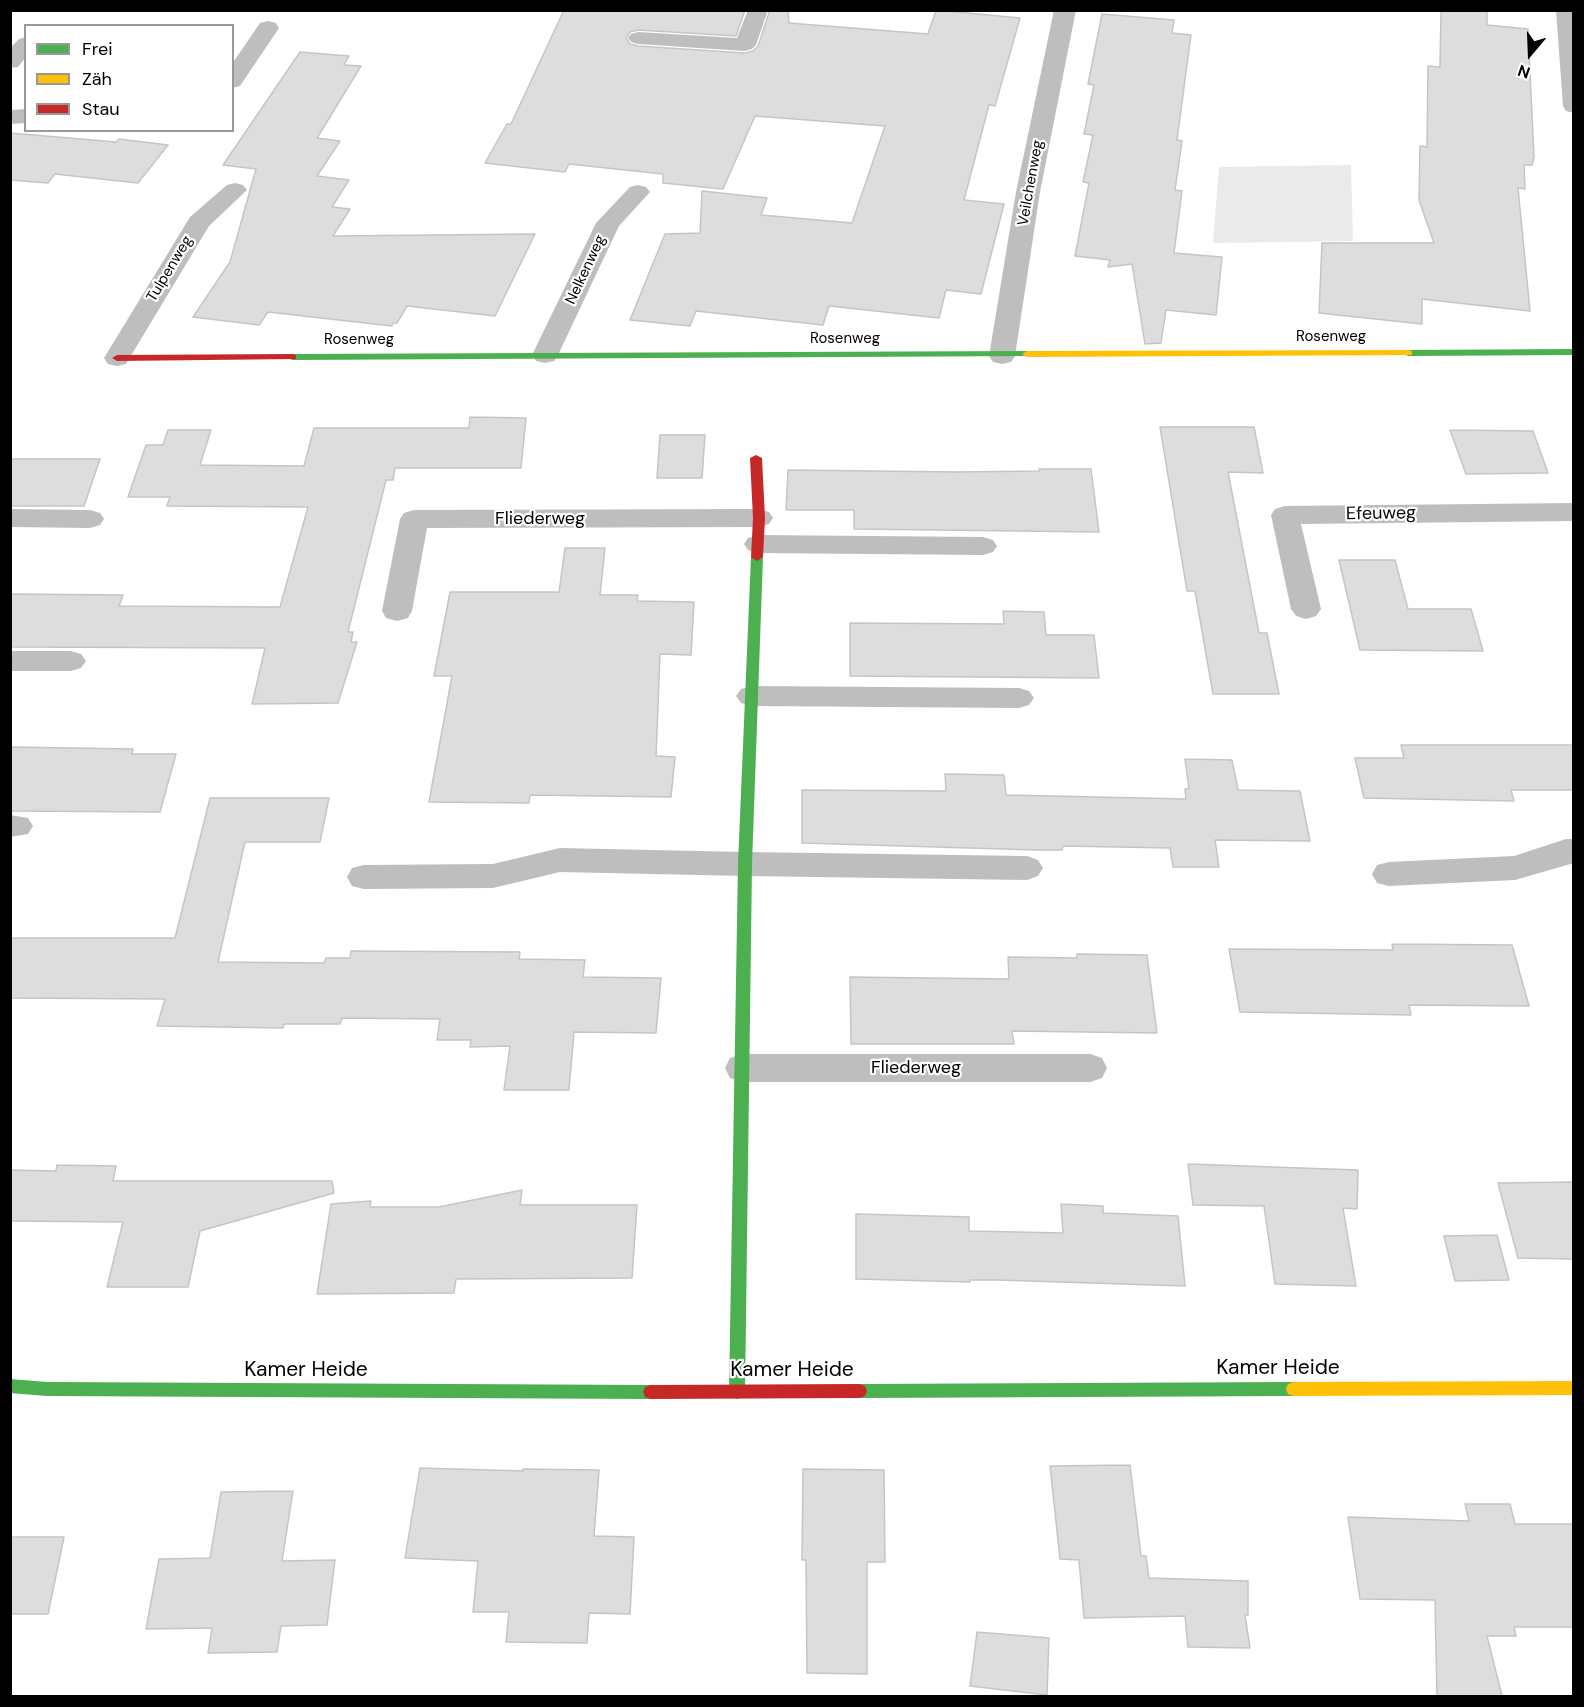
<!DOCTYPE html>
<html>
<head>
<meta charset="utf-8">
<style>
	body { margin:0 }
	#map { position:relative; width:1584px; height:1707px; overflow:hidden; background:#fff; font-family:"DM Sans",sans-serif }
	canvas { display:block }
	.frame { position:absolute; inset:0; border:12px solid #000; pointer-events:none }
	.legend { position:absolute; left:24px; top:24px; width:210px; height:108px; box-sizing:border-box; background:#fff; border:2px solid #999; margin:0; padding:8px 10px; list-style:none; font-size:18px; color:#000 }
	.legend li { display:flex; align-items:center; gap:12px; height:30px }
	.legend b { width:30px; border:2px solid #999 }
	.north { position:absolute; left:1500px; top:24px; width:60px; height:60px; -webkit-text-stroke:4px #fff; paint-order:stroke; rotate:199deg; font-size:16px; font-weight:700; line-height:24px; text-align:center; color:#000 }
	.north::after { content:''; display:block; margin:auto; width:21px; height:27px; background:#000; clip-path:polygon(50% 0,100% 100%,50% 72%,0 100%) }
</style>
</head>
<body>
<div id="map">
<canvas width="1584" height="1707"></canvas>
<div class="frame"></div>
<ul class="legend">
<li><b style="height:8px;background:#4caf50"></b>Frei</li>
<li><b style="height:8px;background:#ffc107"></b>Zäh</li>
<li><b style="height:8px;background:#c62828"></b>Stau</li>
</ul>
<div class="north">N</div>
</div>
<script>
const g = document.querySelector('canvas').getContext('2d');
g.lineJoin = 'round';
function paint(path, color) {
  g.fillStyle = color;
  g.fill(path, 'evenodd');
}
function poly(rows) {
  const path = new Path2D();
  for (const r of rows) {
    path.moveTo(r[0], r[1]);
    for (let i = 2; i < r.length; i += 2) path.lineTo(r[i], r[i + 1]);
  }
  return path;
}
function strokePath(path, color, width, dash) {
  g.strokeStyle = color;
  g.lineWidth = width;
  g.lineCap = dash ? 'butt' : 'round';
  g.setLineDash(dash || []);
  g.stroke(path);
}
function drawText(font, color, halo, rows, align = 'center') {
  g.font = font + ' "DM Sans",sans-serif';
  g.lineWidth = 4.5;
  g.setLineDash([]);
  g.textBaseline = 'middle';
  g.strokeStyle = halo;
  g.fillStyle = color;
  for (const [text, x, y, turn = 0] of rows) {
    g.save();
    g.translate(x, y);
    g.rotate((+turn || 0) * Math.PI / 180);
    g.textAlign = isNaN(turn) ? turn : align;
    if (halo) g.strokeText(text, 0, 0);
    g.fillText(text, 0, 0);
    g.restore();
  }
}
paint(poly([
	[1351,165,1353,241,1213,243,1219,167]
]), '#eaeaea');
const building = poly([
	[564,10,745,10,736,36,638,30,630,32,626,38,630,44,638,46,745,53,753,51,758,46,770,10,788,10,789,23,928,34,936,10,1020,18,995,106,989,105,964,200,1004,204,981,294,946,290,939,318,829,306,823,325,696,311,690,326,630,320,665,234,700,233,702,191,767,198,761,215,852,223,885,126,755,116,723,189,663,183,663,174,569,164,565,172,485,163,507,124,511,124,564,10],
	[1441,10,1487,10,1487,25,1528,29,1534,157,1532,165,1524,165,1525,189,1518,188,1530,311,1422,299,1422,324,1319,313,1322,243,1434,243,1419,200,1420,146,1427,147,1428,66,1440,67,1441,10],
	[1102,14,1174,20,1172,33,1191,35,1177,140,1182,141,1175,190,1182,191,1174,253,1222,257,1216,315,1166,310,1161,343,1145,344,1132,264,1108,267,1110,260,1075,256,1089,183,1083,182,1093,135,1084,134,1094,85,1088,84,1102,14],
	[300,52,349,56,344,65,361,66,317,138,340,141,317,176,349,180,332,207,350,209,333,236,535,234,495,316,407,306,397,323,393,323,392,326,268,312,259,325,193,317,230,262,256,169,223,165,300,52],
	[10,133,116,142,119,139,168,145,138,183,55,174,48,183,10,180,10,133],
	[470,417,526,418,521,468,395,468,393,480,386,480,348,632,353,632,351,642,357,642,338,703,252,704,265,648,10,647,10,594,123,595,119,606,280,607,308,507,167,506,170,497,128,497,146,445,163,445,168,430,211,430,200,465,304,466,314,428,469,428,470,417],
	[1160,427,1254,427,1263,473,1228,472,1259,633,1267,633,1279,694,1213,694,1195,591,1187,591,1160,427],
	[1450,430,1533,431,1548,473,1466,474,1450,430],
	[660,435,705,435,702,478,657,478,660,435],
	[10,459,100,459,84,506,10,506,10,459],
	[1039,469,1091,469,1099,532,854,529,854,510,786,510,788,470,957,472,1040,471,1039,469],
	[565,548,605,548,600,595,638,595,637,601,694,602,691,655,660,654,656,756,675,757,671,797,530,795,529,803,429,802,452,676,434,676,450,592,559,592,565,548],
	[1339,560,1395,560,1408,609,1471,609,1483,651,1360,650,1339,560],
	[1003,611,1044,612,1046,635,1094,635,1099,678,850,676,850,623,1004,624,1003,611],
	[1401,745,1574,745,1574,790,1511,790,1514,801,1364,798,1355,758,1404,758,1401,745],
	[10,747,133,749,132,754,176,754,160,812,10,811,10,747],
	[1185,759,1232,760,1238,790,1300,791,1310,841,1215,840,1219,867,1173,867,1170,848,1063,846,1062,850,1036,850,802,843,802,790,946,791,945,774,1004,775,1006,795,1186,799,1185,789,1189,789,1185,759],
	[210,798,329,798,320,842,245,842,218,962,324,963,326,958,350,958,351,951,520,952,519,959,585,960,583,977,661,978,656,1033,574,1032,569,1090,504,1090,510,1046,470,1047,471,1040,437,1040,440,1019,342,1018,340,1024,284,1024,283,1028,157,1026,165,999,10,998,10,938,175,938,210,798],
	[1392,944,1512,945,1529,1006,1409,1005,1411,1015,1240,1012,1229,949,1393,950,1392,944],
	[1077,954,1147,955,1157,1033,1012,1031,1014,1044,851,1044,850,977,1009,979,1008,957,1077,958,1077,954],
	[1188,1164,1358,1170,1357,1209,1343,1208,1356,1286,1275,1284,1264,1206,1193,1205,1188,1164],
	[57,1165,116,1166,113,1181,332,1181,334,1193,200,1231,188,1287,107,1287,123,1222,10,1221,10,1170,56,1171,57,1165],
	[1574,1182,1574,1259,1518,1258,1498,1183,1574,1182],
	[522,1190,520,1205,637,1205,632,1278,456,1279,454,1293,317,1294,331,1204,371,1201,370,1207,439,1207,522,1190],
	[1061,1204,1103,1206,1103,1213,1178,1216,1185,1286,998,1280,970,1280,970,1282,856,1279,856,1214,969,1217,969,1231,1063,1233,1061,1204],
	[1497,1235,1509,1280,1455,1281,1444,1236,1497,1235],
	[1130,1465,1141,1556,1146,1556,1149,1578,1248,1581,1248,1615,1245,1615,1250,1648,1188,1647,1185,1616,1084,1618,1079,1560,1060,1559,1050,1466,1130,1465],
	[420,1468,523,1471,523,1469,599,1470,594,1536,634,1537,630,1614,589,1613,587,1643,506,1642,509,1612,473,1612,478,1561,405,1558,420,1468],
	[803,1469,884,1470,885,1562,867,1562,867,1674,807,1673,806,1560,802,1560,803,1469],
	[293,1491,282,1561,335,1560,327,1625,281,1626,277,1652,208,1653,212,1628,146,1629,159,1559,210,1558,221,1492,293,1491],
	[1465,1504,1510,1504,1515,1524,1574,1524,1574,1627,1514,1627,1516,1636,1487,1636,1502,1696,1437,1696,1435,1600,1360,1599,1348,1517,1469,1521,1465,1504],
	[10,1537,64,1537,48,1614,10,1614,10,1537],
	[977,1632,1049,1638,1047,1695,970,1686,977,1632]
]);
paint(building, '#ddd');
strokePath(building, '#c5c5c5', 1.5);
paint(poly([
	[748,10,768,10,756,45,752,49,745,51,638,44,631,42,628,38,631,34,638,32,737,38,748,10],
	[26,37,26,57,18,67,10,68,10,48,19,39,26,37],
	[10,509,90,510,100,513,104,519,100,525,90,528,10,527,10,509],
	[758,535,983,537,993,540,997,546,993,552,983,555,758,553,748,550,744,544,748,538,758,535],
	[10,651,71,651,81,654,86,661,81,668,71,671,10,671,10,651],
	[751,686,1019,688,1029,691,1034,698,1029,705,1019,708,751,706,741,703,736,696,741,689,751,686],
	[10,815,28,818,33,826,28,834,10,837,10,815],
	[745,852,1027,856,1038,860,1043,868,1038,876,1027,880,745,876,734,872,729,864,734,856,745,852],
	[742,1054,1090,1054,1102,1058,1107,1068,1102,1078,1090,1082,742,1082,730,1078,725,1068,730,1058,742,1054]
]), '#bebebe');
paint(poly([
	[1054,10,1076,10,1040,192,1015,356,1011,362,1002,364,993,362,989,356,1016,192,1054,10],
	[1556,10,1574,10,1574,113,1566,111,1563,106,1556,10],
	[268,21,276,23,279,28,240,86,232,88,232,64,260,23,268,21],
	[26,109,26,123,10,124,10,110,26,109],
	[235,183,243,185,247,190,209,226,126,364,117,366,108,364,104,358,190,217,227,185,235,183],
	[638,185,646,187,650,192,619,226,558,355,554,361,545,363,536,361,532,355,596,223,630,187,638,185],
	[1574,503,1574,521,1301,524,1321,609,1316,616,1306,619,1296,616,1291,609,1271,515,1275,509,1285,506,1574,503],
	[759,509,769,512,773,518,769,524,759,527,427,528,412,611,408,618,397,621,386,618,382,611,400,519,404,513,414,510,759,509],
	[1566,839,1574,839,1574,863,1515,880,1389,886,1377,883,1372,874,1377,865,1389,862,1514,856,1566,839],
	[560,848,745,852,757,855,762,864,757,873,745,876,560,872,493,888,364,889,352,886,347,877,352,868,364,865,493,864,560,848]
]), '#bebebe');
paint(poly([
	[1574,349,1574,355,1408,356,1403,353,1408,350,1574,349],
	[1027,351,1031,352,1031,356,292,360,287,357,292,354,1027,351],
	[757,553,763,557,752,864,745,1392,743,1397,737,1399,731,1397,729,1392,738,864,751,557,757,553],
	[10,1379,47,1382,651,1385,657,1387,659,1392,657,1397,651,1399,47,1396,10,1393,10,1379],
	[1294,1382,1300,1384,1302,1389,1300,1394,1294,1396,859,1398,853,1396,851,1391,853,1386,859,1384,1294,1382]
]), '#4caf50');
paint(poly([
	[1408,350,1412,351,1412,355,1027,357,1022,354,1027,351,1408,350],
	[1574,1381,1574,1395,1294,1396,1288,1394,1286,1389,1288,1384,1294,1382,1574,1381]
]), '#ffc107');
paint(poly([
	[292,354,296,355,296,359,117,361,112,358,117,355,292,354],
	[756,455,762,458,765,518,763,557,757,561,751,557,753,518,750,458,756,455],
	[859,1384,865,1386,867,1391,865,1396,859,1398,651,1399,645,1397,643,1392,645,1387,651,1385,859,1384]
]), '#c62828');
drawText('15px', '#000', '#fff', [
	["Veilchenweg",1031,183,-80],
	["Tulpenweg",170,269,-59],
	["Nelkenweg",586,270,-65],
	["Rosenweg",1331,337],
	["Rosenweg",845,339],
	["Rosenweg",359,340]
]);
drawText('18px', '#000', '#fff', [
	["Efeuweg",1381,514,-1],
	["Fliederweg",540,519],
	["Fliederweg",916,1068]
]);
drawText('21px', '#000', '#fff', [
	["Kamer Heide",1278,1368],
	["Kamer Heide",306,1370],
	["Kamer Heide",792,1370]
]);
</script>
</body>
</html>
